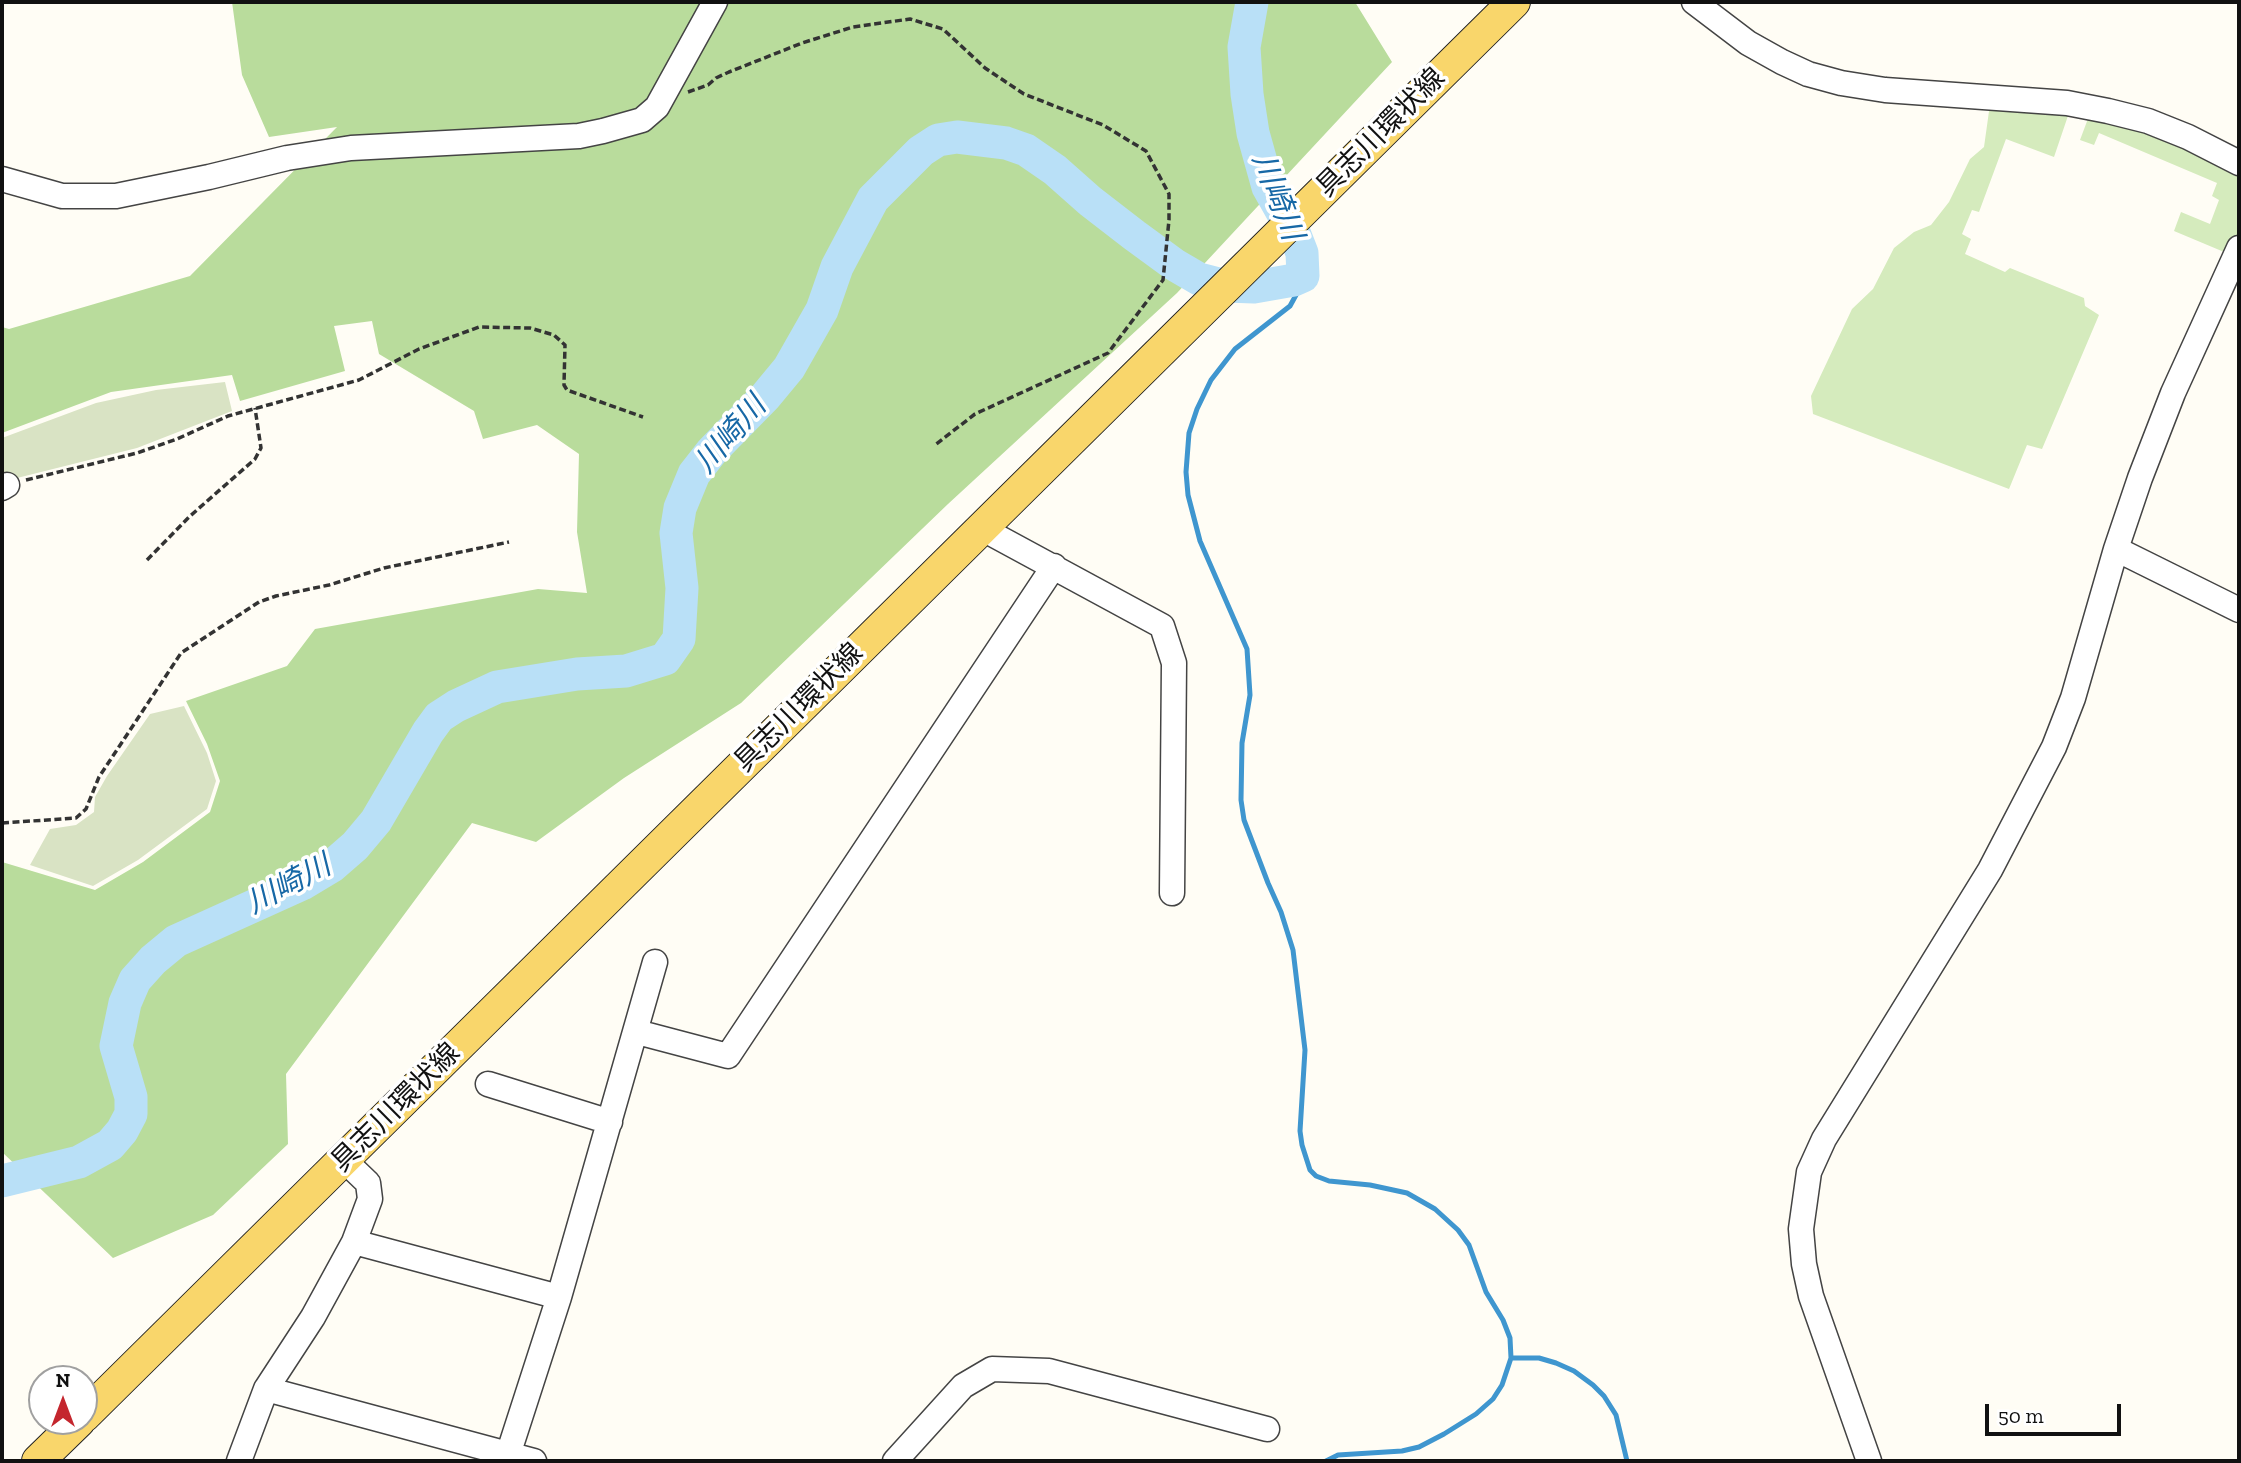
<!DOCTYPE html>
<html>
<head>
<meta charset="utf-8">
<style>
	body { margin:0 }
	#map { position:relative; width:2241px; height:1463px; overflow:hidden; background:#fffdf5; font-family:"Zilla Slab",serif }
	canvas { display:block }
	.frame { position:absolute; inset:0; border:4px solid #111; pointer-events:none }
	.north { position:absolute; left:28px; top:1365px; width:70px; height:70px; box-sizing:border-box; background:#fff; border:2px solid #a0a0a0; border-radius:50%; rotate:0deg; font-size:19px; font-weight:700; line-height:28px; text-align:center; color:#111 }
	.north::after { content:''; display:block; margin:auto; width:24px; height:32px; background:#c4262e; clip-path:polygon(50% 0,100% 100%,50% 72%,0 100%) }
	.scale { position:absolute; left:1985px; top:1404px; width:136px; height:32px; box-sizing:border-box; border:4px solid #111; border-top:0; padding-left:9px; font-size:21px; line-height:24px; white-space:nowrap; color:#111; -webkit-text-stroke:5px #fff; paint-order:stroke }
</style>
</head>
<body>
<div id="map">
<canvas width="2241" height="1463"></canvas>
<div class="frame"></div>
<div class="north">N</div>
<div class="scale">50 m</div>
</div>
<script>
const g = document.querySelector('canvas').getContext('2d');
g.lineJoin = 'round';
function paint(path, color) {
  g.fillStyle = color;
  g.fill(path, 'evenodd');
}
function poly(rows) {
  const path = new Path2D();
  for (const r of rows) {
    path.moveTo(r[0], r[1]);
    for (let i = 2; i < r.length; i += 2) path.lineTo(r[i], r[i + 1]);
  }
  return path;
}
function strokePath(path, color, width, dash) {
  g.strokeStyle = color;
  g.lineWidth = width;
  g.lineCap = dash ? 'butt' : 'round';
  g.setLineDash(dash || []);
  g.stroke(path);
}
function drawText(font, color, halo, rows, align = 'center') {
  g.font = font + ' "Zilla Slab","Noto Sans JP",serif';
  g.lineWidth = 7;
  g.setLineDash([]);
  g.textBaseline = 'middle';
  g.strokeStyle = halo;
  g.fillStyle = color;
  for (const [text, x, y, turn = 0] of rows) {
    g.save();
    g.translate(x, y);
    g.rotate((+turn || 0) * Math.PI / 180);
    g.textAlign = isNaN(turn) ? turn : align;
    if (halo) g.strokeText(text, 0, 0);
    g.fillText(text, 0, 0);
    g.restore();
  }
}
paint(poly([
	[1991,97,2072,104,2054,157,2006,139,1979,212,1972,210,1962,234,1971,239,1965,254,2005,272,2010,268,2084,298,2085,306,2099,315,2042,449,2027,445,2009,489,1813,414,1811,396,1852,309,1873,289,1894,248,1914,232,1931,225,1949,202,1970,159,1984,147],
	[2092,108,2239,163,2239,248,2236,257,2174,231,2181,212,2210,224,2219,200,2212,196,2217,183,2099,133,2094,145,2080,140]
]), '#d5ebbd');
paint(poly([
	[232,2,1355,2,1392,62,1177,293,948,504,741,703,624,778,536,842,472,823,286,1074,288,1144,213,1215,113,1258,2,1152,2,862,95,890,143,862,210,812,220,781,207,744,186,701,287,666,315,629,538,589,587,593,577,532,579,454,537,425,483,439,474,411,379,354,372,321,334,326,345,371,240,401,232,375,111,392,2,433,2,327,9,329,190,276,337,127,269,137,242,75]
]), '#b9dc9c');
paint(poly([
	[225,382,232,411,137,448,5,481,2,467,2,438,96,403,156,390],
	[184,706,207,753,216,781,207,809,138,860,93,886,30,865,50,829,76,825,94,812,95,797,107,776,150,714]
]), '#d9e3c4');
strokePath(poly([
	[1303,276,1302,284,1290,306,1235,349,1211,380,1197,409,1189,433,1186,472,1188,495,1200,541,1247,649,1250,695,1242,743,1241,800,1244,820,1268,883,1281,912,1293,950,1305,1050,1300,1131,1302,1145,1310,1170,1316,1176,1329,1181,1370,1185,1407,1193,1435,1209,1458,1230,1469,1245,1486,1292,1503,1320,1510,1338,1511,1358,1502,1385,1493,1399,1476,1414,1444,1434,1419,1447,1402,1451,1338,1455,1326,1461],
	[1511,1358,1539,1358,1556,1363,1574,1371,1593,1385,1604,1396,1616,1415,1627,1461]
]), '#3f96cf', 5);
strokePath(poly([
	[2,1181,79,1162,110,1145,122,1131,131,1114,131,1097,116,1046,125,1003,135,980,153,960,176,941,302,884,332,866,355,846,376,821,428,732,439,717,456,706,497,687,577,674,626,671,665,659,679,639,682,588,676,533,680,508,694,474,712,451,765,397,789,368,822,310,837,267,873,199,921,151,938,140,957,137,1006,143,1026,150,1055,170,1090,201,1134,235,1175,265,1199,279,1226,286,1254,287,1294,280,1303,276,1302,253,1295,235,1268,187,1253,133,1247,94,1244,47,1252,2]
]), '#b9e0f7', 33);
const minor = poly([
	[1694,2,1748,43,1782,62,1808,74,1841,83,1885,90,2067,103,2108,111,2148,121,2188,137,2239,163],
	[2,179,62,196,116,196,209,177,287,158,351,148,579,136,603,131,642,120,657,107,715,2],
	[2,488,7,485],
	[981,528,1162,626,1174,663,1172,893],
	[2116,549,2239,610],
	[637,1032,728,1056,1054,566],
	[488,1084,610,1122],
	[354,1242,559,1297],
	[266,1389,534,1461],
	[239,1461,266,1389,313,1317,354,1242,370,1199,368,1183,344,1160],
	[506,1461,559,1297,655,962],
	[895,1461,963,1386,992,1369,1049,1371,1267,1429],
	[1869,1461,1811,1296,1804,1264,1801,1229,1809,1172,1824,1139,1990,870,2054,747,2073,698,2116,549,2140,478,2173,393,2239,248]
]);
const major = poly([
	[84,1416,1514,2],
	[38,1461,79,1421]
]);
strokePath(minor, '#444', 27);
strokePath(major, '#222', 34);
strokePath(poly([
	[688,92,708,85,716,78,729,72,802,43,853,27,910,19,943,29,985,68,1024,94,1103,125,1146,151,1169,194,1169,220,1163,280,1108,353,975,414,935,445],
	[26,480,137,453,177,439,228,416,359,380,419,349,479,327,530,328,554,335,565,345,564,385,567,390,643,417],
	[147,560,189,517,255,459,261,448,255,408],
	[2,823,76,818,86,809,99,777,181,653,259,602,276,596,329,585,384,568,509,542]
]), '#333', 3.5, [7, 3.5]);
strokePath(minor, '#fff', 24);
strokePath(major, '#f9d66b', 32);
drawText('28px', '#111', '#fff', [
	["具志川環状線",1381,133,-45],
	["具志川環状線",799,708,-45],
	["具志川環状線",396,1108,-45]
]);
drawText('italic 30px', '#1768a6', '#fff', [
	["川崎川",1277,197,69],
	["川崎川",731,435,-49],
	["川崎川",289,885,-28]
]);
</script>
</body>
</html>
